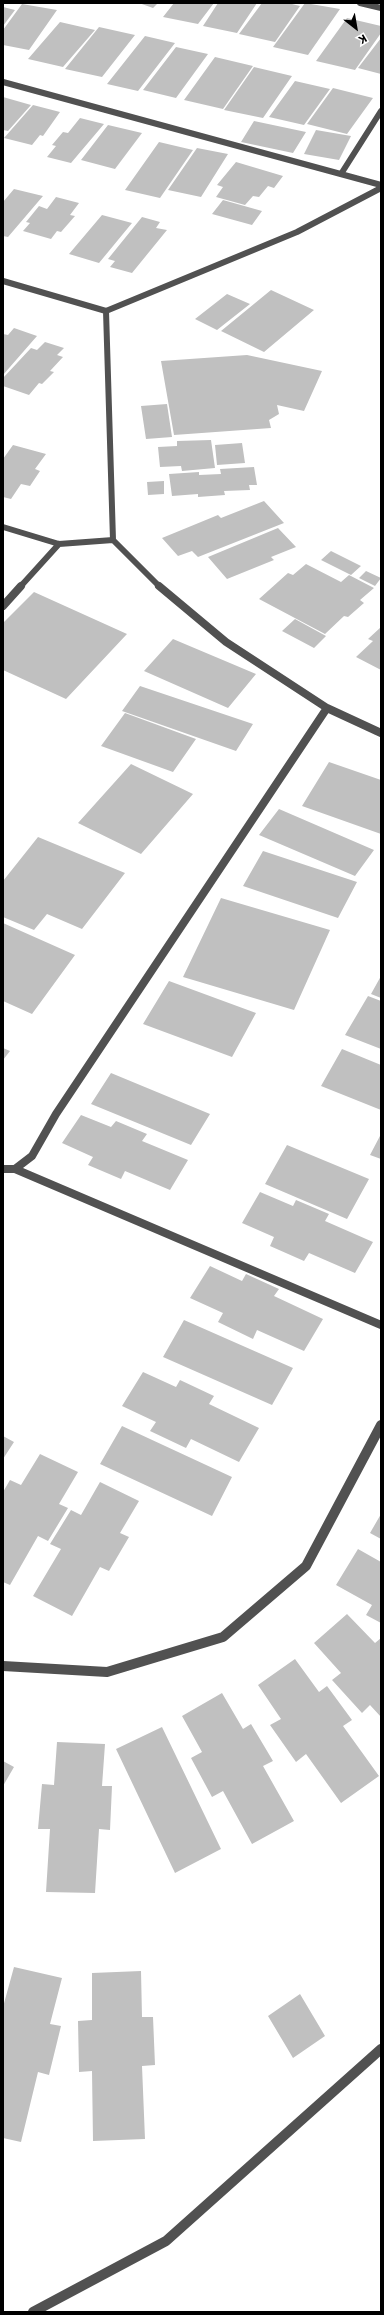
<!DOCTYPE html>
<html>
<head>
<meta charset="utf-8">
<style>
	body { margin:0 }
	#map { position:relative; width:384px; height:2315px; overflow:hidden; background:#fff; font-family:Roboto,sans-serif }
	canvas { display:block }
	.frame { position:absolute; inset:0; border:4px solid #000; pointer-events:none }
	.north { position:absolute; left:336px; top:8px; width:40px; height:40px; -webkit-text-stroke:3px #fff; paint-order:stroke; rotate:149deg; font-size:11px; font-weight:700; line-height:16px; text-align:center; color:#000 }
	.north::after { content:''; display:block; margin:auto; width:14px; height:18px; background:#000; clip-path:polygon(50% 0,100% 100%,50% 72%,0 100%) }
</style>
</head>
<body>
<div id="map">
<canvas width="384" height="2315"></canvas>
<div class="frame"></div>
<div class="north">K</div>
</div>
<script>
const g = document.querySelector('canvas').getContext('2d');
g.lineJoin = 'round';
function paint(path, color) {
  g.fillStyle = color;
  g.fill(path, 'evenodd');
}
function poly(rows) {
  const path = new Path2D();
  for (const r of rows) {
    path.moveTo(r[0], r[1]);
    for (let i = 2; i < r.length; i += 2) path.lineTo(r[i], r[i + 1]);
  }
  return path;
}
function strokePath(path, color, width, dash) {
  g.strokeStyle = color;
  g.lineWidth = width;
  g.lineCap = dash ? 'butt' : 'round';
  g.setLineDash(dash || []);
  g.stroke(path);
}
paint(poly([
	[139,3,158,3,153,8],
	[174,3,214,3,198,24,163,17],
	[218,3,257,3,237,33,203,26],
	[262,3,288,3,300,6,275,42,239,34],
	[305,3,340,9,308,55,273,47],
	[22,4,57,10,29,50,3,45,3,30],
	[3,7,15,10,3,26],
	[347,18,381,26,381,33,355,70,316,61],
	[60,22,95,30,63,67,28,59],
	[99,27,135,35,102,77,65,69],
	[145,36,175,43,138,91,107,84],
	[381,38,381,74,358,68],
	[176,47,208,54,176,98,143,90],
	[215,57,253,66,223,109,184,100],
	[254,67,292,76,263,118,224,110],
	[295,81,330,89,304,125,269,117],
	[333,88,373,98,347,134,307,124],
	[3,97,31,105,8,131,3,130],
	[33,105,60,112,43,136,40,135,32,145,4,138],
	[80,118,104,124,71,163,47,157,56,146,52,145,63,132,68,133],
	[254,121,306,132,293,153,241,142],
	[108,125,142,133,115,169,81,160],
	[316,130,351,136,339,160,304,154],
	[159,142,193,150,160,198,125,190],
	[197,148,228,154,201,197,168,190],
	[236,162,283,176,274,188,268,186,259,197,253,196,245,205,216,197,223,187,217,185],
	[14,189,43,196,8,237,3,236,3,202],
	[56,197,79,203,70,215,75,216,61,232,57,231,51,239,23,231,30,223,26,222,39,206,47,209],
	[223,200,262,211,252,225,212,214],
	[102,215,132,223,99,263,69,254],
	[142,217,160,222,156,228,167,230,132,273,110,267,115,261,108,259],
	[271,290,314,310,264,352,221,331],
	[227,294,250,304,217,330,195,319],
	[14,328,37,336,3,375,3,334,8,335],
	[45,342,64,348,57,355,63,357,50,371,54,372,42,384,39,383,29,395,3,386,3,378,31,348,37,350],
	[247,355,322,371,304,411,277,405,279,414,269,420,271,428,174,435,161,361],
	[167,404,172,437,146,439,141,406],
	[211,440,215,468,182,471,181,466,160,467,158,447,177,446,177,441],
	[242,443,245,463,217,465,215,445],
	[13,445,46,454,35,469,40,471,30,486,21,484,11,499,3,497,3,459],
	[254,467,257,485,249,485,250,490,224,491,225,495,198,497,198,494,172,496,169,474,199,472,199,475,221,474,220,469],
	[164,481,164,494,148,495,147,482],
	[264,501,284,523,198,557,192,551,178,556,162,538,218,515,221,518],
	[278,528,296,547,271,557,274,560,227,579,208,557],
	[331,551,361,566,351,575,321,560],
	[306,564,341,582,349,575,374,588,360,600,364,603,348,617,344,616,325,634,259,599,288,573,293,575],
	[366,571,381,578,375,586,359,578],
	[34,592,127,634,66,699,3,670,3,623],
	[295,619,326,636,314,648,282,631],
	[381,627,381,670,356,657,373,641,368,639],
	[173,639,256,674,228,708,144,671],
	[140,686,253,724,236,751,122,711],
	[125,713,196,739,173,772,101,746],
	[329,762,381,780,381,834,302,806],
	[131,764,193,794,141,854,78,823],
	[279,809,374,850,355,876,259,835],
	[38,837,125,873,82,929,47,914,34,930,3,917,3,881],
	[263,851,357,882,338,918,243,886],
	[221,898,330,930,294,1010,183,977],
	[3,923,75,955,32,1014,3,1001],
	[381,976,381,998,371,994],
	[169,981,256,1013,232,1057,143,1024],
	[368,996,381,1001,381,1049,345,1035],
	[3,1048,10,1051,3,1060],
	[342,1049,381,1065,381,1110,321,1086],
	[111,1073,210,1114,191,1145,91,1104],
	[81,1115,111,1127,116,1121,147,1134,142,1141,188,1160,170,1190,125,1171,121,1179,88,1165,93,1157,62,1143],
	[381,1134,381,1159,370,1155],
	[287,1145,369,1179,347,1219,265,1184],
	[260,1192,293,1206,296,1200,329,1214,325,1221,373,1242,355,1273,309,1253,304,1261,270,1246,274,1237,242,1223],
	[210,1266,242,1281,246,1274,279,1289,274,1296,323,1319,304,1351,257,1330,253,1339,218,1322,223,1313,190,1298],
	[184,1320,293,1368,272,1405,163,1357],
	[143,1372,176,1387,180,1380,214,1396,209,1404,259,1428,239,1462,191,1439,186,1448,150,1431,156,1422,122,1406],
	[122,1426,232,1477,212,1516,100,1464],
	[3,1436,14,1442,3,1459],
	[40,1454,78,1472,59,1504,68,1508,48,1541,38,1536,10,1585,3,1582,3,1492,10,1480,21,1485],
	[100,1482,139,1501,120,1533,129,1537,109,1571,100,1567,72,1616,33,1596,61,1549,50,1544,71,1510,81,1515],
	[381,1514,381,1539,370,1533],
	[358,1549,381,1562,381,1623,366,1615,372,1605,336,1585],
	[347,1614,375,1643,381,1638,381,1717,370,1705,362,1713,332,1680,341,1673,314,1643],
	[295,1659,319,1692,327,1686,352,1720,343,1726,379,1776,341,1803,306,1754,296,1762,270,1725,281,1719,258,1685],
	[222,1693,243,1729,251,1724,273,1761,263,1766,294,1821,252,1844,223,1791,212,1797,191,1758,202,1752,182,1716],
	[162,1727,221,1849,175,1873,116,1749],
	[57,1742,105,1744,102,1786,112,1786,110,1830,99,1829,95,1893,46,1892,50,1829,38,1829,42,1784,54,1785],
	[3,1761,14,1767,3,1786],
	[14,1967,62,1978,50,2024,61,2026,49,2075,38,2072,21,2142,3,2138,3,2007],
	[141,1971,142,2017,153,2017,155,2065,142,2066,145,2139,93,2141,92,2071,79,2072,78,2021,92,2020,92,1973],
	[300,1994,325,2036,293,2058,268,2016]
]), '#c0c0c0');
strokePath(poly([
	[360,3,381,8],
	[3,82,381,185],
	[341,174,381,111],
	[3,281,106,311,297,232,381,188],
	[106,311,113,540,160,587],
	[3,527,59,544,113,540],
	[20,587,59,544]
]), '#515151', 6);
strokePath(poly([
	[159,586,226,642,327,708,381,733],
	[3,606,21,586],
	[3,1169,15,1169,32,1156,56,1114,327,708],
	[15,1169,381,1325]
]), '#515151', 8);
strokePath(poly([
	[3,1666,107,1672,223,1637,306,1566,381,1425],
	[33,2312,166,2241,381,2049]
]), '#515151', 10);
</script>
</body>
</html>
